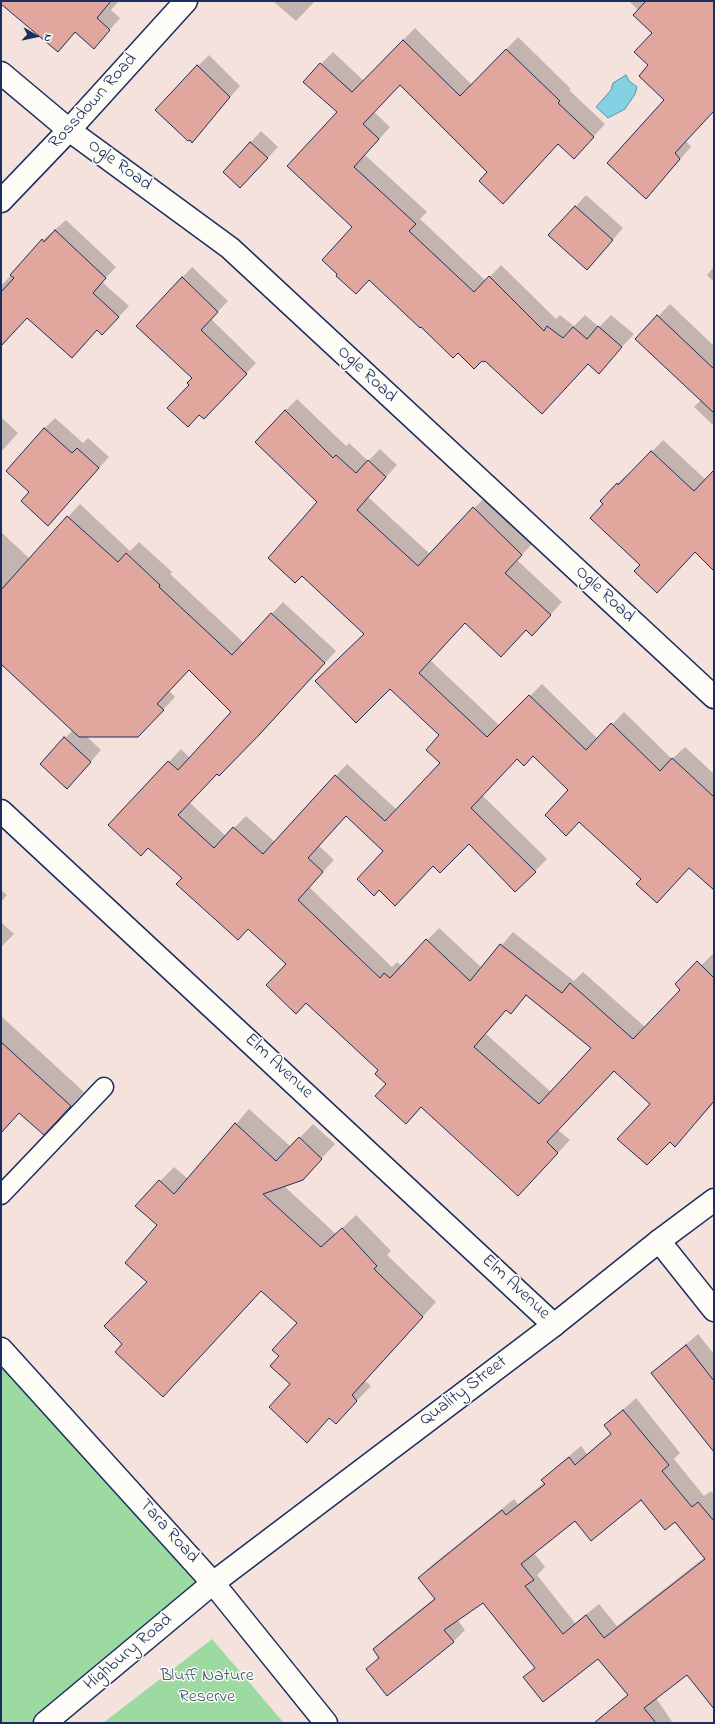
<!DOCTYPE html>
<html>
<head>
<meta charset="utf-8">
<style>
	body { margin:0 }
	#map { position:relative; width:715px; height:1724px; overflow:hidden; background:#f5e2dd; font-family:"Indie Flower",sans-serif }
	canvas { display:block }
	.frame { position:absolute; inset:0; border:2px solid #1b2f5e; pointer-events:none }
	.north { position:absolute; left:16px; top:16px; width:40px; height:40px; -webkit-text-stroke:3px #fdfcf7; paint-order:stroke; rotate:99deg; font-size:11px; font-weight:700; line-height:16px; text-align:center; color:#1b2f5e }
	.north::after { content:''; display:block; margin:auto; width:14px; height:18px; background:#1b2f5e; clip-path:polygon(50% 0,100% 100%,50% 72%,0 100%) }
</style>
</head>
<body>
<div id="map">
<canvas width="715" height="1724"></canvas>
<div class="frame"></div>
<div class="north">N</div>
</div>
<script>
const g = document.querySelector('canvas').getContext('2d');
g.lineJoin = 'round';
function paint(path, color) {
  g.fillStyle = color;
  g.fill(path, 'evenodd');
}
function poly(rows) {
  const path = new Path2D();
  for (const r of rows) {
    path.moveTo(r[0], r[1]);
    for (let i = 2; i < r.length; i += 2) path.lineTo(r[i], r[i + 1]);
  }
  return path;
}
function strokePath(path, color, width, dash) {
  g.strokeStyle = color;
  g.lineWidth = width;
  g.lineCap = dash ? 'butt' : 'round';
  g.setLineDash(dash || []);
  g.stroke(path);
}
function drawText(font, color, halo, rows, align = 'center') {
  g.font = font + ' "Indie Flower",sans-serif';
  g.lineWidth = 3;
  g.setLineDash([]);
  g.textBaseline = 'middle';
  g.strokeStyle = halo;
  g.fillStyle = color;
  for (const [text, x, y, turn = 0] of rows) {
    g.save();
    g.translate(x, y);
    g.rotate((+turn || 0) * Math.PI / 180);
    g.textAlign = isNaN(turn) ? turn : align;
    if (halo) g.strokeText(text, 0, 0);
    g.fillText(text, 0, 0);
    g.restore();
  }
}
paint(poly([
	[1,1352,213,1583,43,1723,1,1723],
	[212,1639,284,1723,103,1723]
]), '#9ddaa2');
const water = poly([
	[626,75,629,81,637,87,635,94,625,109,608,118,596,107,611,90,613,83,626,75]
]);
paint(water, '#85d1e4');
strokePath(water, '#5b90ae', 1);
paint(poly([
	[1,1,119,1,111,10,120,18,94,48,76,32,58,51],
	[273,1,315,1,296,21],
	[629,1,714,1,714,110,686,141,691,147,646,198,666,100,650,65,653,33,638,10],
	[415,28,472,85,518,37,571,89,569,90,605,124,586,145,559,143,489,172,400,84,374,112,390,127,365,155,427,212,420,219,486,281,501,265,556,319,560,315,574,326,585,315,599,327,611,315,634,334,599,372,588,363,485,360,458,352,422,325,370,279,356,293,354,227,338,112,321,64,333,52,364,81],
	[209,55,240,86,192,141,198,66],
	[261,131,278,147,251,176,224,172],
	[586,195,623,228,598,257,550,235],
	[66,220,116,267,102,282,129,306,113,323,97,329,27,317,1,346,1,286,43,240],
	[192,267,228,301,211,319,256,363,214,408,190,385,193,378,182,278],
	[714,267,714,282,707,275],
	[670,304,714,346,714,426,694,407,701,400,636,339],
	[297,399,346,446,349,443,368,461,380,449,397,465,368,497,430,554,486,496,534,542,517,560,562,602,544,622,526,629,465,622,430,660,500,726,542,684,598,739,624,712,672,759,685,747,714,774,714,889,689,867,642,879,570,790,533,755,517,758,482,795,547,859,515,891,469,843,433,865,385,851,347,815,319,846,334,860,309,887,392,967,397,962,402,966,439,928,482,968,513,932,574,981,583,972,645,1027,682,990,691,975,714,953,714,1100,711,1104,712,1105,675,1145,651,1104,615,1070,558,1130,570,1140,518,1195,422,1106,406,1123,380,1070,287,964,248,928,183,878,149,847,110,825,181,749,190,758,233,711,189,669,169,691,175,697,150,724,86,736,101,750,78,776,65,738,73,730,1,663,1,532,30,559,80,504,130,551,139,542,172,572,170,574,244,643,283,602,336,651,271,722,217,773,190,803,226,836,246,816,275,842,347,764,397,810,441,763,440,735,365,634,285,411],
	[527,995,592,1048,551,1092,486,1034,507,1009,511,1012],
	[1,417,18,433,1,452],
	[55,418,83,443,88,438,109,457,58,514,31,492,44,429],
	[663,440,706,480,714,472,714,569,695,551,641,565,605,504,617,484,629,473,630,474],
	[1,890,7,895,1,902],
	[1,922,14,934,1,947],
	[1,1016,84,1092,57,1120,20,1112,1,1133],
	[249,1109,291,1147,313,1124,335,1144,302,1179,284,1186,336,1234,356,1215,391,1251,387,1255,436,1302,365,1381,371,1386,350,1408,330,1417,321,1427,281,1356,298,1323,262,1290,124,1344,149,1282,158,1225,160,1181,174,1167,188,1179],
	[698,1334,714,1354,714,1451,653,1373],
	[636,1398,680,1453,674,1459,704,1496,711,1491,714,1495,714,1708,687,1674,656,1698,673,1723,595,1723,629,1694,598,1657,483,1601,457,1619,465,1630,453,1642,367,1669,380,1656,374,1649,386,1637,435,1598,419,1578,431,1566,514,1499,518,1504,545,1482,543,1480,555,1468,581,1446,587,1454,612,1433,606,1425],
	[641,1499,676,1521,705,1557,617,1626,599,1604,575,1623,537,1575,545,1567,534,1553,575,1520]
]), '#0003');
const building = poly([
	[1,1,111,1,97,18,110,30,94,49,75,32,58,52,1,4,1,1],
	[646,1,714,1,714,111,675,153,680,159,646,199,607,163,664,100,639,76,648,65,634,52,652,33,633,15,646,1],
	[403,40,460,96,506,49,560,101,558,103,594,137,574,159,558,144,503,204,479,181,487,172,400,85,363,124,379,139,354,167,416,224,409,231,474,292,489,276,544,331,547,326,563,338,573,327,587,339,598,326,622,347,599,374,588,364,542,414,485,361,484,362,482,361,474,369,458,353,453,358,421,327,420,328,369,280,356,294,336,276,337,274,322,260,352,227,287,166,337,112,303,82,320,63,352,92,403,40],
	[197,65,230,97,192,143,190,140,188,141,155,110,197,65],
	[250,142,268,158,240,188,223,172,250,142],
	[575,206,613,240,587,270,548,235,575,206],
	[55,230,106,278,93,293,119,317,102,335,97,330,72,358,27,318,1,346,1,292,14,278,10,275,42,239,44,242,55,230],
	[182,277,218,312,201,330,247,374,204,419,199,415,188,427,167,408,189,385,187,383,192,378,136,326,182,277],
	[657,315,714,369,714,413,635,339,657,315],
	[285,410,333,458,336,455,356,473,368,460,386,477,357,510,418,566,473,507,522,555,505,573,551,615,532,636,526,630,501,657,465,623,419,673,487,737,529,695,586,750,611,723,660,771,672,758,714,797,714,890,689,868,657,903,636,884,641,879,579,822,566,836,545,815,568,790,533,756,524,766,517,759,471,808,536,872,515,892,469,844,440,873,433,866,395,906,379,890,374,896,357,879,383,851,346,816,308,858,323,872,298,900,380,978,384,973,390,978,426,939,470,981,500,944,562,993,570,983,633,1039,680,990,675,984,697,961,714,978,714,1101,675,1147,670,1142,647,1165,617,1139,650,1104,614,1071,547,1142,558,1153,518,1196,421,1107,406,1124,375,1096,386,1084,375,1074,378,1070,306,1003,296,1014,266,985,286,964,248,929,238,940,176,884,182,878,148,848,141,856,108,825,168,761,178,770,231,712,189,670,157,704,164,710,138,737,79,737,1,664,1,590,67,516,118,562,126,553,160,585,159,587,232,655,271,613,325,663,259,735,219,776,217,774,178,815,214,848,233,827,263,854,335,775,385,821,440,763,426,750,439,735,390,689,356,723,315,681,364,634,302,576,295,583,268,558,317,502,255,442,285,410],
	[526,995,591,1048,539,1104,474,1047,506,1010,511,1014,526,995],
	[44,428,72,453,77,448,99,468,48,526,21,501,29,492,6,471,44,428],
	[651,451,694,491,714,470,714,571,695,552,657,593,634,571,640,565,590,518,603,504,600,501,617,483,618,485,651,451],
	[64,737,91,762,67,789,40,764,64,737],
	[1,1042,71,1106,44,1135,19,1113,1,1133,1,1042],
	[235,1123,276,1161,299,1137,322,1159,303,1180,263,1194,321,1247,342,1228,377,1266,374,1269,423,1317,352,1395,357,1401,336,1424,329,1418,307,1443,269,1407,290,1384,270,1366,279,1356,272,1350,297,1323,261,1291,163,1397,115,1352,122,1344,104,1326,147,1282,125,1263,157,1225,135,1206,159,1180,174,1194,235,1123],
	[686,1345,714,1381,714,1452,651,1373,686,1345],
	[623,1410,669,1465,662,1471,692,1507,698,1502,714,1521,714,1709,687,1675,644,1708,656,1723,594,1723,628,1695,598,1659,543,1702,523,1677,535,1668,483,1603,444,1630,454,1642,387,1696,366,1669,379,1658,373,1649,435,1599,418,1578,502,1510,506,1515,545,1484,541,1480,569,1457,575,1465,611,1434,604,1425,623,1410],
	[641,1500,665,1530,675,1522,705,1559,604,1638,586,1615,563,1634,525,1586,534,1580,521,1564,575,1521,591,1541,641,1500]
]);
paint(building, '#e1a79f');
strokePath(building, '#1b2f5e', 1);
const service = poly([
	[1,1195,104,1087]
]);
const minor = poly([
	[1,73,69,130,230,248,714,697],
	[1,201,69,130,186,1],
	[1,811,554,1325],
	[659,1241,714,1310]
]);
const tertiary = poly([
	[1,1349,213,1583,326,1723],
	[45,1723,213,1583,554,1325,659,1241,714,1200]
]);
strokePath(service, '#1b2f5e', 21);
strokePath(minor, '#1b2f5e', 25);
strokePath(tertiary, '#1b2f5e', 25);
strokePath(service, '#fdfcf7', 18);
strokePath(minor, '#fdfcf7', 22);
strokePath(tertiary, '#fdfcf7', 22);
drawText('18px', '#1b2f5e', '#fdfcf7', [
	["Rossdown Road",94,102,-48],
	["Ogle Road",119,166,36],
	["Ogle Road",366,375,43],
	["Ogle Road",604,595,43],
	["Elm Avenue",278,1067,43],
	["Elm Avenue",515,1288,43],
	["Quality Street",464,1392,-37],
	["Tara Road",168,1532,48],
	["Highbury Road",129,1653,-40]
]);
drawText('18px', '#3c5a6f', '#fdfcf7', [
	["Bluff Nature",207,1677],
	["Reserve",207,1698]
]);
</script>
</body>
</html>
